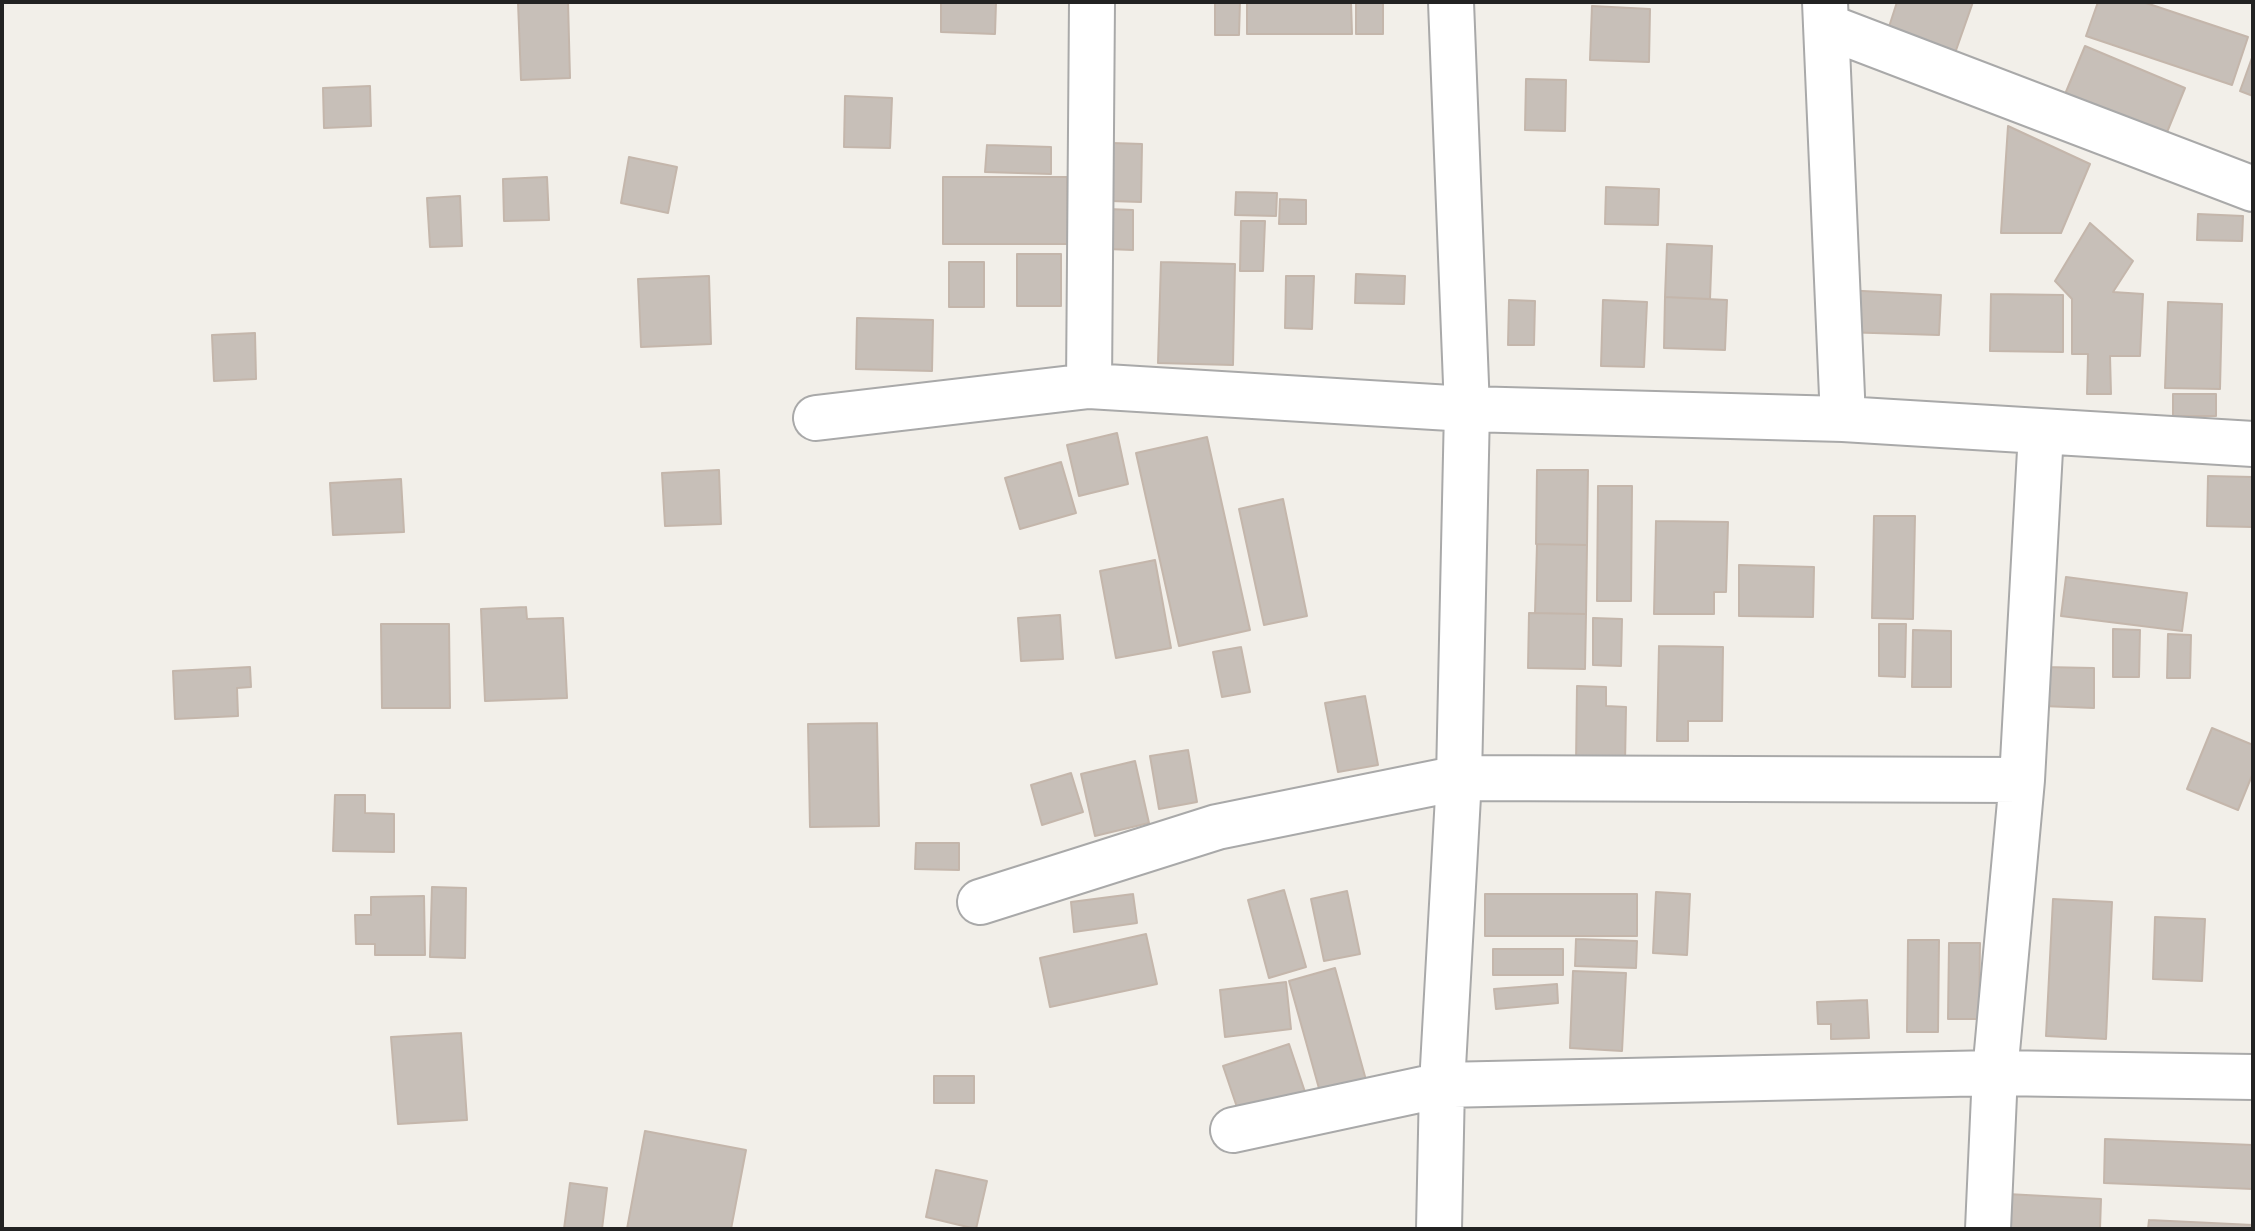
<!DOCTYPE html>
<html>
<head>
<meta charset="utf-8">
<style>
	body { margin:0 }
	#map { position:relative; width:2255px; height:1231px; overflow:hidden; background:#f2efe9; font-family:Arial,sans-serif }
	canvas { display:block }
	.frame { position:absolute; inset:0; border:4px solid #222; pointer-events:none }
</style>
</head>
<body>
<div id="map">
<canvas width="2255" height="1231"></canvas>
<div class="frame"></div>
</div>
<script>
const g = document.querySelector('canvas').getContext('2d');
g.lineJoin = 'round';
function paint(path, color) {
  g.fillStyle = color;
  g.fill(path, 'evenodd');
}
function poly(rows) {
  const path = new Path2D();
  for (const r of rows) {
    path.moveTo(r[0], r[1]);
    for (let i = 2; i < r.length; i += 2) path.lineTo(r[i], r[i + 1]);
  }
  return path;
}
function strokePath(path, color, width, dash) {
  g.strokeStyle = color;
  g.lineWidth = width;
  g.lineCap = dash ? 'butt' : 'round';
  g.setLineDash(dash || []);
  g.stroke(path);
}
const building = poly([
	[518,2,568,2,570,78,521,80,518,2],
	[941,2,996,2,995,34,941,32,941,2],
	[1215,2,1240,2,1239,35,1215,35,1215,2],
	[1247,2,1351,2,1352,34,1247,34,1247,2],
	[1356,2,1383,2,1383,34,1356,34,1356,2],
	[1897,2,1973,2,1954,56,1887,33,1897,2],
	[2098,2,2143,2,2248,37,2232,85,2086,36,2098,2],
	[1592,6,1650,9,1649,62,1590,60,1592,6],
	[2085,46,2185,88,2163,142,2063,99,2085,46],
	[2253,55,2253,96,2240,91,2253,55],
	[1526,79,1566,80,1565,131,1525,130,1526,79],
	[370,86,371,126,324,128,323,88,370,86],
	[845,96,892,98,890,148,844,147,845,96],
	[2008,126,2090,164,2061,233,2001,233,2008,126],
	[1112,143,1142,144,1141,202,1110,201,1112,143],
	[987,145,1051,147,1051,174,985,172,987,145],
	[629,157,677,167,668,213,621,203,629,157],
	[547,177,549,220,504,221,503,179,547,177],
	[943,177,1067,177,1067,244,943,244,943,177],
	[1606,187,1659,189,1658,225,1605,224,1606,187],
	[1236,192,1277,193,1276,216,1235,215,1236,192],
	[460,196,462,246,430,247,427,198,460,196],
	[1280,199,1306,200,1306,224,1279,224,1280,199],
	[1108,209,1133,210,1133,250,1107,249,1108,209],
	[2198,214,2243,216,2242,241,2197,240,2198,214],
	[1241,221,1265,221,1263,271,1240,271,1241,221],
	[2090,223,2133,261,2113,292,2143,294,2140,356,2110,356,2111,394,2087,394,2088,354,2072,354,2072,299,2055,281,2090,223],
	[1667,244,1712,246,1710,299,1665,297,1667,244],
	[1017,254,1061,254,1061,306,1017,306,1017,254],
	[949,262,984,262,984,307,949,307,949,262],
	[1161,262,1235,264,1233,365,1158,363,1161,262],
	[1356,274,1405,276,1404,304,1355,303,1356,274],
	[709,276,711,344,641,347,638,279,709,276],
	[1286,276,1314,276,1312,329,1285,328,1286,276],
	[1843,290,1941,295,1939,335,1841,332,1843,290],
	[1991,294,2063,295,2063,352,1990,351,1991,294],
	[1665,297,1727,300,1725,350,1664,348,1665,297],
	[1509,300,1535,301,1534,345,1508,345,1509,300],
	[1603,300,1647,302,1644,367,1601,366,1603,300],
	[2168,302,2222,304,2220,389,2165,388,2168,302],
	[857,318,933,320,932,371,856,369,857,318],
	[255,333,256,379,214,381,212,335,255,333],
	[2173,394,2216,394,2216,416,2173,416,2173,394],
	[1117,433,1128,484,1079,496,1067,445,1117,433],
	[1207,437,1250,630,1179,646,1136,453,1207,437],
	[1061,462,1076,513,1020,529,1005,478,1061,462],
	[719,470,721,524,665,526,662,473,719,470],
	[1537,470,1588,470,1587,545,1536,544,1537,470],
	[2208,476,2253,477,2253,527,2207,526,2208,476],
	[401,479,404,532,333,535,330,483,401,479],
	[1598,486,1632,486,1631,601,1597,601,1598,486],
	[1283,499,1307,616,1264,625,1239,509,1283,499],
	[1874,516,1915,516,1913,619,1872,618,1874,516],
	[1656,521,1728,522,1726,592,1714,592,1714,614,1654,614,1656,521],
	[1537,544,1587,545,1586,614,1535,613,1537,544],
	[1155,560,1171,648,1116,658,1100,571,1155,560],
	[1739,565,1814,567,1813,617,1739,616,1739,565],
	[2066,577,2187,593,2182,631,2061,616,2066,577],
	[526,607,527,619,563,618,567,698,485,701,481,609,526,607],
	[1529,613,1586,614,1585,669,1528,668,1529,613],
	[1060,615,1063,659,1021,661,1018,618,1060,615],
	[1593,618,1622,619,1621,666,1593,665,1593,618],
	[381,624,449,624,450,708,382,708,381,624],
	[1879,624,1906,624,1905,677,1879,676,1879,624],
	[2113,629,2140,630,2139,677,2113,677,2113,629],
	[1913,630,1951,631,1951,687,1912,687,1913,630],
	[2168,634,2191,635,2190,678,2167,678,2168,634],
	[1659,646,1723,647,1722,721,1688,721,1688,741,1657,741,1659,646],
	[1241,647,1250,692,1222,697,1213,652,1241,647],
	[250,667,251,687,237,688,238,716,175,719,173,671,250,667],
	[2043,667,2094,668,2094,708,2042,706,2043,667],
	[1577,686,1606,687,1606,706,1626,707,1625,764,1576,764,1577,686],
	[1365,696,1378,765,1338,772,1325,703,1365,696],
	[877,723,879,826,810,827,808,724,877,723],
	[2212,728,2253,745,2253,773,2238,810,2187,789,2212,728],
	[1188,750,1197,802,1159,809,1150,756,1188,750],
	[1135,761,1149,823,1095,836,1081,774,1135,761],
	[1071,773,1083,812,1042,825,1031,785,1071,773],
	[335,795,365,795,365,813,394,814,394,852,333,851,335,795],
	[916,843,959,843,959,870,915,869,916,843],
	[432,887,466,888,465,958,430,957,432,887],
	[1284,890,1306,967,1269,978,1248,900,1284,890],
	[1347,891,1360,954,1324,961,1311,899,1347,891],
	[1656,892,1690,894,1687,955,1653,953,1656,892],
	[1133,894,1137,923,1074,932,1071,902,1133,894],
	[1485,894,1637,894,1637,936,1485,936,1485,894],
	[424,896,425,955,375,955,375,944,356,944,355,915,371,915,371,897,424,896],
	[2053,899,2112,902,2106,1039,2046,1036,2053,899],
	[2155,917,2205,919,2202,981,2153,979,2155,917],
	[1146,934,1157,984,1050,1007,1040,958,1146,934],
	[1576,939,1637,941,1636,968,1575,966,1576,939],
	[1908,940,1939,940,1938,1032,1907,1032,1908,940],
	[1949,943,1980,943,1979,1019,1948,1019,1949,943],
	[1493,949,1563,949,1563,975,1493,975,1493,949],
	[1335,968,1366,1080,1320,1092,1289,981,1335,968],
	[1573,971,1626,973,1622,1051,1570,1048,1573,971],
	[1286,982,1291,1029,1225,1037,1220,990,1286,982],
	[1557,984,1558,1003,1496,1009,1494,989,1557,984],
	[1867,1000,1869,1038,1831,1039,1831,1024,1818,1024,1817,1002,1867,1000],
	[461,1033,467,1120,398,1124,391,1037,461,1033],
	[1289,1044,1307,1098,1241,1119,1223,1066,1289,1044],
	[934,1076,974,1076,974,1103,934,1103,934,1076],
	[645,1131,746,1150,731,1229,627,1229,645,1131],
	[2105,1139,2253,1145,2253,1189,2104,1183,2105,1139],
	[936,1170,987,1181,976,1229,926,1217,936,1170],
	[570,1183,607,1188,602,1229,564,1229,570,1183],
	[2007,1194,2101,1199,2100,1229,2004,1229,2007,1194],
	[2149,1220,2253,1225,2253,1229,2148,1229,2149,1220]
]);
paint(building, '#c7bfb8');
strokePath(building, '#c4b6ab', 2);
const minor = poly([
	[1825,2,1843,419],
	[1826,26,2253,189],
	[1089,386,1092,2],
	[816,418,1089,386,1467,409,1843,419,2253,444],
	[980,902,1217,827,1459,778,2022,780],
	[1233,1130,1442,1085,1995,1073,2253,1077],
	[1439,1229,1442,1085,1459,778,1467,409,1451,2],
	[1988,1229,1995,1073,2022,780,2041,432]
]);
strokePath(minor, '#a9a9a9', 48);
strokePath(minor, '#fff', 44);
</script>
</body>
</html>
